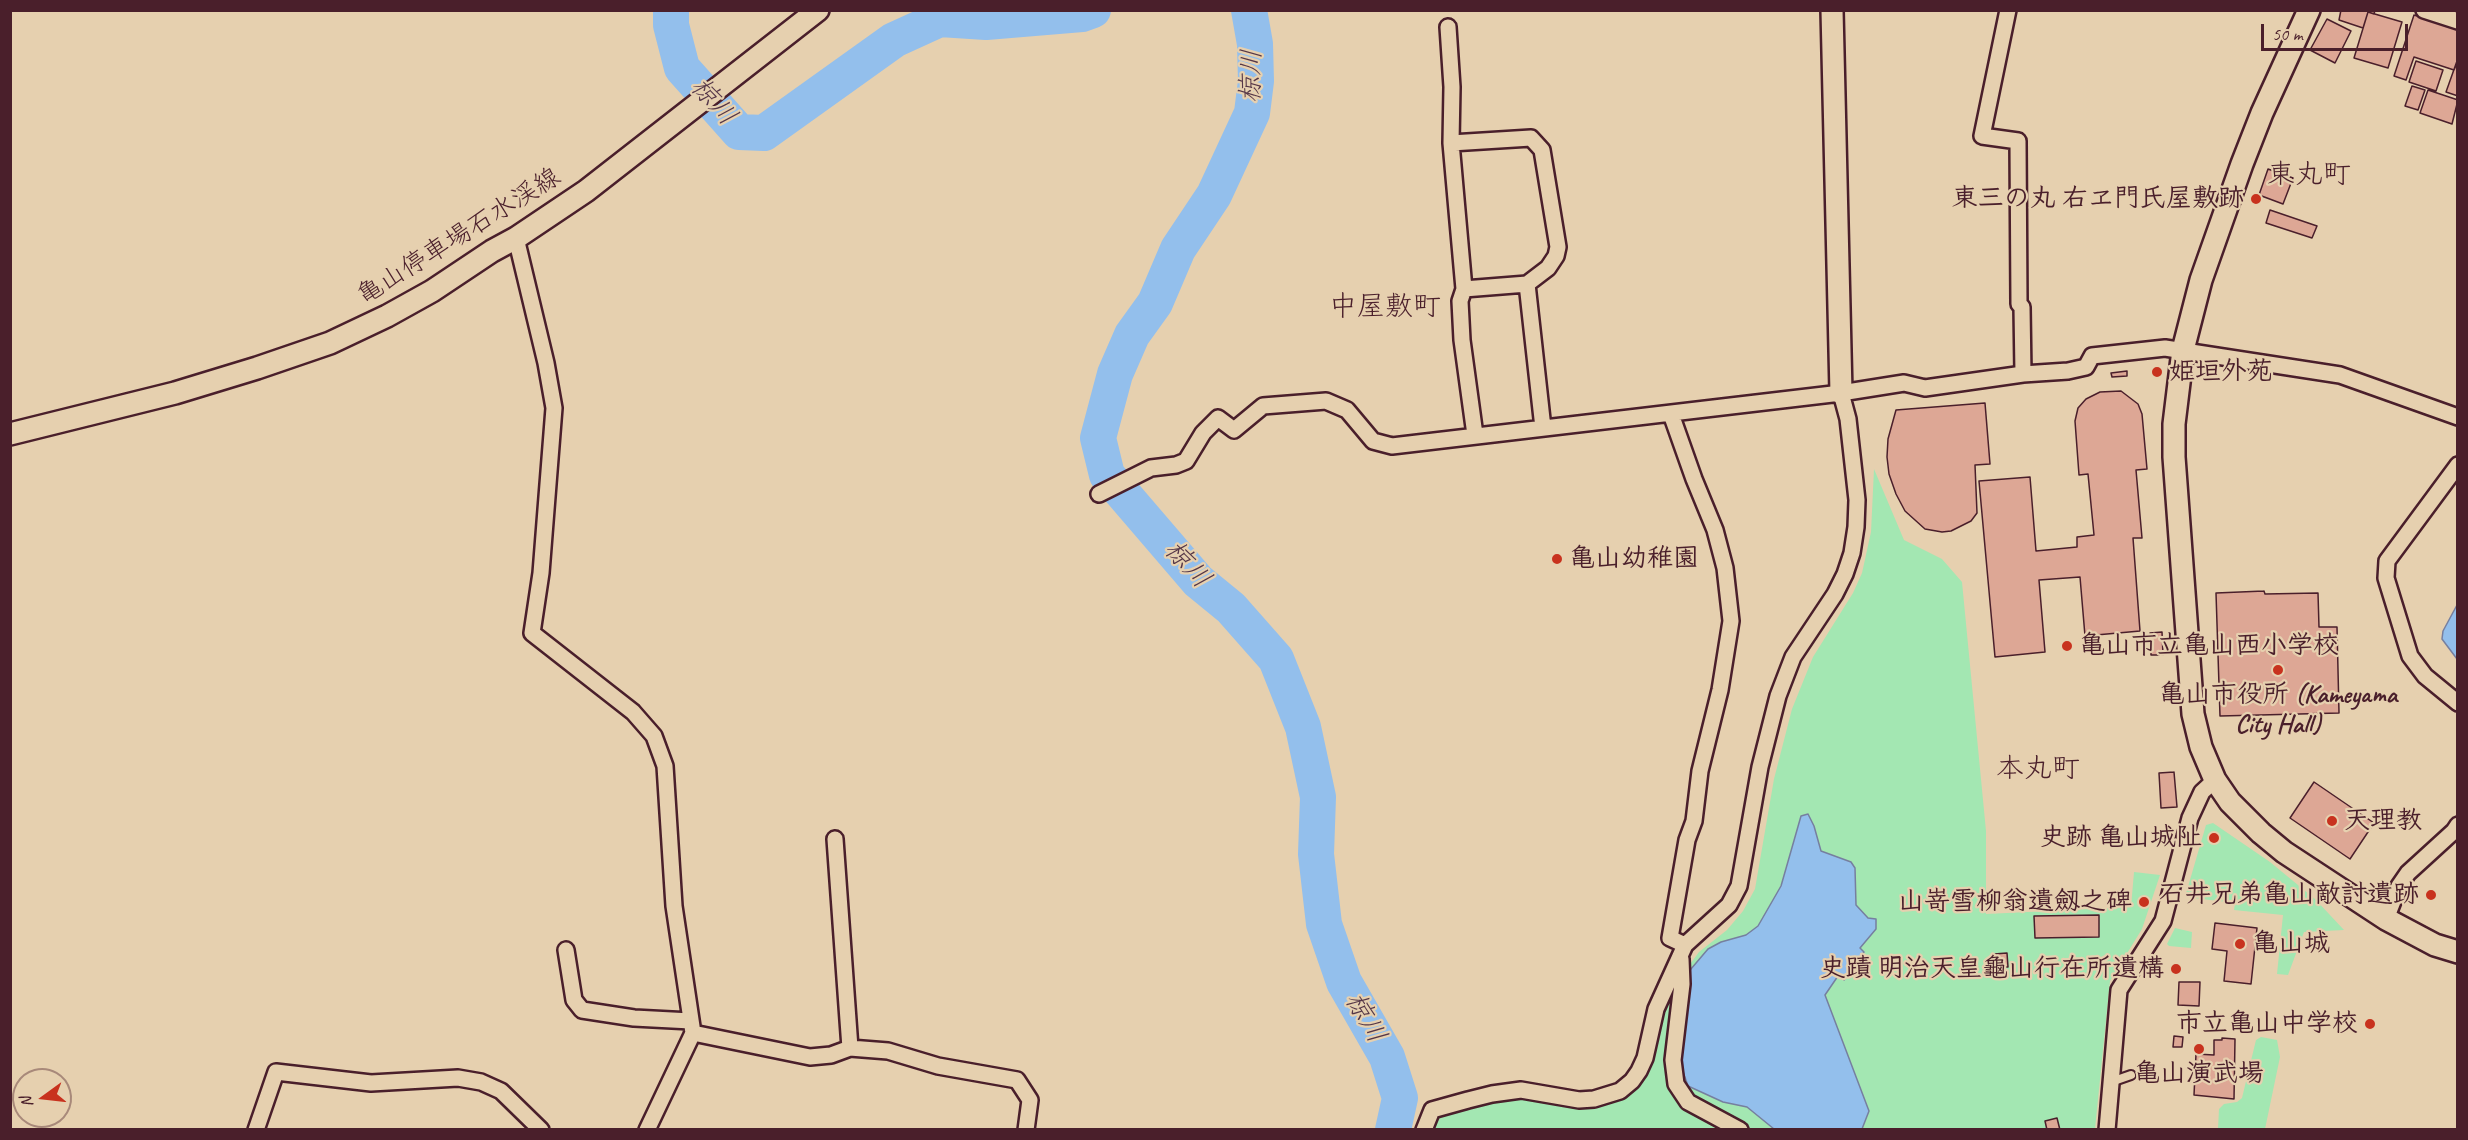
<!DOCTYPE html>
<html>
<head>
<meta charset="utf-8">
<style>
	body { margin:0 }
	#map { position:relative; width:2468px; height:1140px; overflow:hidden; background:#e6d0af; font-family:Caveat,sans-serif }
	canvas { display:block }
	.frame { position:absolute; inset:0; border:12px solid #4a1f2b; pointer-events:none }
	.north { position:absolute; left:12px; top:1068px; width:60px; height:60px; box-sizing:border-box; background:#e6d0af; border:2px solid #a8897a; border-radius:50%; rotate:255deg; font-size:16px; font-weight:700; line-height:24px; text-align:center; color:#4a1f2b }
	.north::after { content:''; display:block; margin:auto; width:21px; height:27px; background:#c8321e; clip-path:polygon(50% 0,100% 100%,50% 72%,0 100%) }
	.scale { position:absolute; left:2261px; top:24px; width:147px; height:27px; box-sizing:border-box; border:3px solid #4a1f2b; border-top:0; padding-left:8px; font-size:18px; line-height:21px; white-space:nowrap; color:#4a1f2b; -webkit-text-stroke:4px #e6d0af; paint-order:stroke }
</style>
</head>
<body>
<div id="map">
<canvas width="2468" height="1140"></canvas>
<div class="frame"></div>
<div class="north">N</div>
<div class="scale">50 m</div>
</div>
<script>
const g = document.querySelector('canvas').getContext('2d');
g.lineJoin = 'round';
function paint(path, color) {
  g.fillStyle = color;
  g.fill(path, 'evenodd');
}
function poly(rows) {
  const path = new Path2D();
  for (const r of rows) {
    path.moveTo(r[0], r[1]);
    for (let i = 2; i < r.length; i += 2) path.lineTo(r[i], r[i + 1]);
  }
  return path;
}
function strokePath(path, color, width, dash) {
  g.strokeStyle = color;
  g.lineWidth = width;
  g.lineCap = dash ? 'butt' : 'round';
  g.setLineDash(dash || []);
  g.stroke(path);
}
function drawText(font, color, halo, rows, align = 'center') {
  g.font = font + ' Caveat,"Klee One",sans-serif';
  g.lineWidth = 4.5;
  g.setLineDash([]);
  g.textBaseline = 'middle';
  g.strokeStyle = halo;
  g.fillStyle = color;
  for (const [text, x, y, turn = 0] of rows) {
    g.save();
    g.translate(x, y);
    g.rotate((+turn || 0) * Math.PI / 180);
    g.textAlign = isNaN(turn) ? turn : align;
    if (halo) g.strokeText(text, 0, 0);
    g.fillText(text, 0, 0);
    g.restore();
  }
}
paint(poly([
	[1874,469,1904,540,1942,559,1962,582,1986,831,1986,914,2131,907,2134,872,2160,875,2142,929,2110,981,2095,1129,1433,1130,1441,1115,1490,1101,1532,1098,1585,1107,1621,1098,1673,987,1699,952,1727,930,1743,911,1755,889,1774,779,1792,709,1813,657,1853,593,1862,573,1871,532],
	[2213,823,2270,862,2315,899,2344,930,2304,932,2288,975,2277,974,2283,915,2234,910,2235,903,2185,897,2206,825],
	[2175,928,2192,932,2191,948,2169,946,2167,944],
	[2261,1037,2277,1040,2280,1057,2265,1129,2218,1129,2219,1109,2224,1104,2237,1102,2242,1098,2256,1040]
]), '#a3e7b2');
const water = poly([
	[2457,605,2457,659,2442,639,2443,631,2457,605],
	[1808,814,1814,826,1821,851,1851,862,1855,868,1856,905,1868,918,1876,919,1876,929,1860,948,1864,952,1844,980,1838,976,1825,995,1869,1111,1862,1129,1774,1129,1747,1107,1723,1102,1688,1086,1680,1063,1685,976,1708,949,1721,942,1746,935,1758,926,1781,886,1801,816,1808,814]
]);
paint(water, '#93bfec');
strokePath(water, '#767f9f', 1.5);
strokePath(poly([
	[671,10,671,25,682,68,739,132,764,133,894,40,940,19,986,22,1082,14,1093,10],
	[1249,10,1255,44,1256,81,1252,113,1214,195,1178,249,1155,303,1132,335,1115,374,1098,438,1107,475,1198,581,1231,608,1276,659,1303,727,1318,797,1316,854,1324,924,1344,982,1387,1057,1400,1098,1393,1130]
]), '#93bfec', 36);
const building = poly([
	[2341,10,2375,10,2374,14,2368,12,2363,28,2339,20,2341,10],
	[2368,12,2402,22,2388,68,2354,58,2368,12],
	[2414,15,2458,29,2458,61,2454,70,2414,57,2406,80,2394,76,2414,15],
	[2327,19,2351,31,2335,63,2310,50,2327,19],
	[2416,61,2443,70,2436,91,2409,82,2416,61],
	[2457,61,2458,61,2458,96,2446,92,2457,61],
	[2412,86,2425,90,2418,110,2405,106,2412,86],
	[2428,90,2458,100,2452,124,2420,113,2428,90],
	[2268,169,2293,178,2283,204,2259,195,2268,169],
	[2270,210,2317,226,2312,238,2266,223,2270,210],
	[2127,371,2127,376,2112,377,2111,373,2127,371],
	[2121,391,2138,404,2142,414,2147,469,2136,470,2142,538,2133,538,2140,631,2085,636,2080,577,2039,580,2045,652,1995,657,1979,481,2030,477,2036,551,2077,547,2077,537,2094,535,2088,474,2079,475,2075,421,2078,408,2086,399,2100,392,2121,391],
	[1985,403,1990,464,1975,465,1977,513,1971,521,1951,531,1942,532,1925,529,1905,511,1896,494,1889,474,1887,457,1888,439,1896,410,1985,403],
	[2264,591,2265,594,2318,593,2319,627,2337,627,2339,713,2220,716,2216,593,2264,591],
	[2162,632,2163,655,2151,655,2150,633,2162,632],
	[2174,772,2177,807,2161,808,2159,773,2174,772],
	[2314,782,2374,823,2350,859,2290,818,2314,782],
	[2099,915,2099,937,2035,938,2034,916,2099,915],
	[2215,923,2257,928,2251,984,2224,981,2227,951,2212,949,2215,923],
	[2007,953,2008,967,1995,967,1994,954,2007,953],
	[2179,982,2200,982,2199,1006,2178,1005,2179,982],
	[2174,1036,2183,1037,2182,1047,2173,1047,2174,1036],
	[2222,1038,2235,1039,2234,1099,2194,1095,2196,1054,2214,1055,2214,1040,2222,1040,2222,1038],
	[2057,1118,2060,1130,2047,1130,2045,1121,2057,1118]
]);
paint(building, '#dda795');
strokePath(building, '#4a1f2b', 1.5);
const lane = poly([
	[2111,1082,2131,1075]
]);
const street = poly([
	[2008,10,1982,136,2018,141,2019,304,2022,307,2023,374],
	[2424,10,2458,21],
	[1448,27,1452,87,1451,143,1464,289,1460,301,1462,340,1475,435],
	[1451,143,1531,138,1542,150,1558,247,1556,256,1548,268,1527,284,1543,428],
	[516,238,546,363,554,408,541,573,532,633,633,712,654,736,665,766,674,906,693,1033,647,1130],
	[1464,289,1527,284],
	[1671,414,1694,479,1715,530,1725,568,1731,621,1720,690,1700,771,1694,821,1687,840,1670,938,1685,945],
	[2458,465,2387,561,2386,578,2410,656,2425,676,2458,703],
	[1099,494,1151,468,1176,465,1186,461,1203,433,1218,418,1234,430,1263,406,1326,401,1347,410,1373,441,1392,446,1841,393,1904,383,1925,388,2023,374,2068,371,2086,367,2092,356,2165,348,2340,375,2458,417],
	[835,839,850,1048],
	[2386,919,2399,886,2408,873,2454,831,2458,825],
	[566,950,574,1000,582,1010,634,1018,691,1021],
	[1681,959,1682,984,1673,1060,1676,1084,1688,1102,1740,1130],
	[693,1033,810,1057,831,1055,850,1048,888,1051,938,1066,1017,1080,1030,1100,1026,1130],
	[256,1130,276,1072,371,1083,458,1078,481,1082,501,1091,541,1130],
	[1424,1130,1432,1110,1468,1100,1492,1094,1521,1090,1579,1100,1594,1099,1620,1091,1632,1081,1639,1071,1645,1058,1656,1009,1685,945,1729,905,1739,886,1760,767,1778,696,1793,657,1835,594,1845,574,1852,553,1856,527,1857,500,1848,419,1841,393],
	[2107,1130,2119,990,2163,921,2190,818,2202,792,2215,780]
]);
const secondary = poly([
	[1832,10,1841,393],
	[2309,10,2262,113,2242,164,2201,280,2183,350,2174,424,2174,457,2193,714,2201,747,2215,780,2230,802,2261,833,2284,852,2386,919,2435,945,2458,952],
	[10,434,175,393,257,368,330,343,387,316,432,291,492,251,516,238,586,191,818,10]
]);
strokePath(lane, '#4a1f2b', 12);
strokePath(street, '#4a1f2b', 20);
strokePath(secondary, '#4a1f2b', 26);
strokePath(lane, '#e6d0af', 8);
strokePath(street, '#e6d0af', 15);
strokePath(secondary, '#e6d0af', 21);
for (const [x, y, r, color] of [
	[2256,199,6,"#c8321e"],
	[2157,372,6,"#c8321e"],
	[1557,559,6,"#c8321e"],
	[2067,646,6,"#c8321e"],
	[2278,670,6,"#c8321e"],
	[2332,821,6,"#c8321e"],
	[2214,838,6,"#c8321e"],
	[2431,895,6,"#c8321e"],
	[2144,902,6,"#c8321e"],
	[2240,944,6,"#c8321e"],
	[2176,969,6,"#c8321e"],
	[2370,1024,6,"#c8321e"],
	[2199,1049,6,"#c8321e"]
]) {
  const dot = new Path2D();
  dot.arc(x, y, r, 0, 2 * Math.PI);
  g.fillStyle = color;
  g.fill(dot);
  strokePath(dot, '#e6d0af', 2);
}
drawText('bold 26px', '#4a1f2b', '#e6d0af', [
	["東三の丸 右ヱ門氏屋敷跡",2244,199],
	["姫垣外苑",2169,372,"left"],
	["亀山幼稚園",1569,559,"left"],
	["亀山市立亀山西小学校",2079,646,"left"],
	["亀山市役所 (Kameyama",2278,695,"center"],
	["City Hall)",2278,725,"center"],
	["天理教",2344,821,"left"],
	["史跡 亀山城阯",2202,838],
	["石井兄弟亀山敵討遺跡",2419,895],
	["山嵜雪柳翁遺劔之碑",2132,902],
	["亀山城",2252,944,"left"],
	["史蹟 明治天皇龜山行在所遺構",2164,969],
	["市立亀山中学校",2358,1024],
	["亀山演武場",2199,1074,"center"]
], 'right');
drawText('26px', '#4a1f2b', '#e6d0af', [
	["亀山停車場石水渓線",459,237,-32]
]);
drawText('italic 27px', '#553748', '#e6d0af', [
	["椋川",1252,76,-88],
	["椋川",713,102,48],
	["椋川",1187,565,47],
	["椋川",1365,1018,60]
]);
drawText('28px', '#4a1f2b', '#e6d0af', [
	["東丸町",2309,176],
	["中屋敷町",1385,308],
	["本丸町",2038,770]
]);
</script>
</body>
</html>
